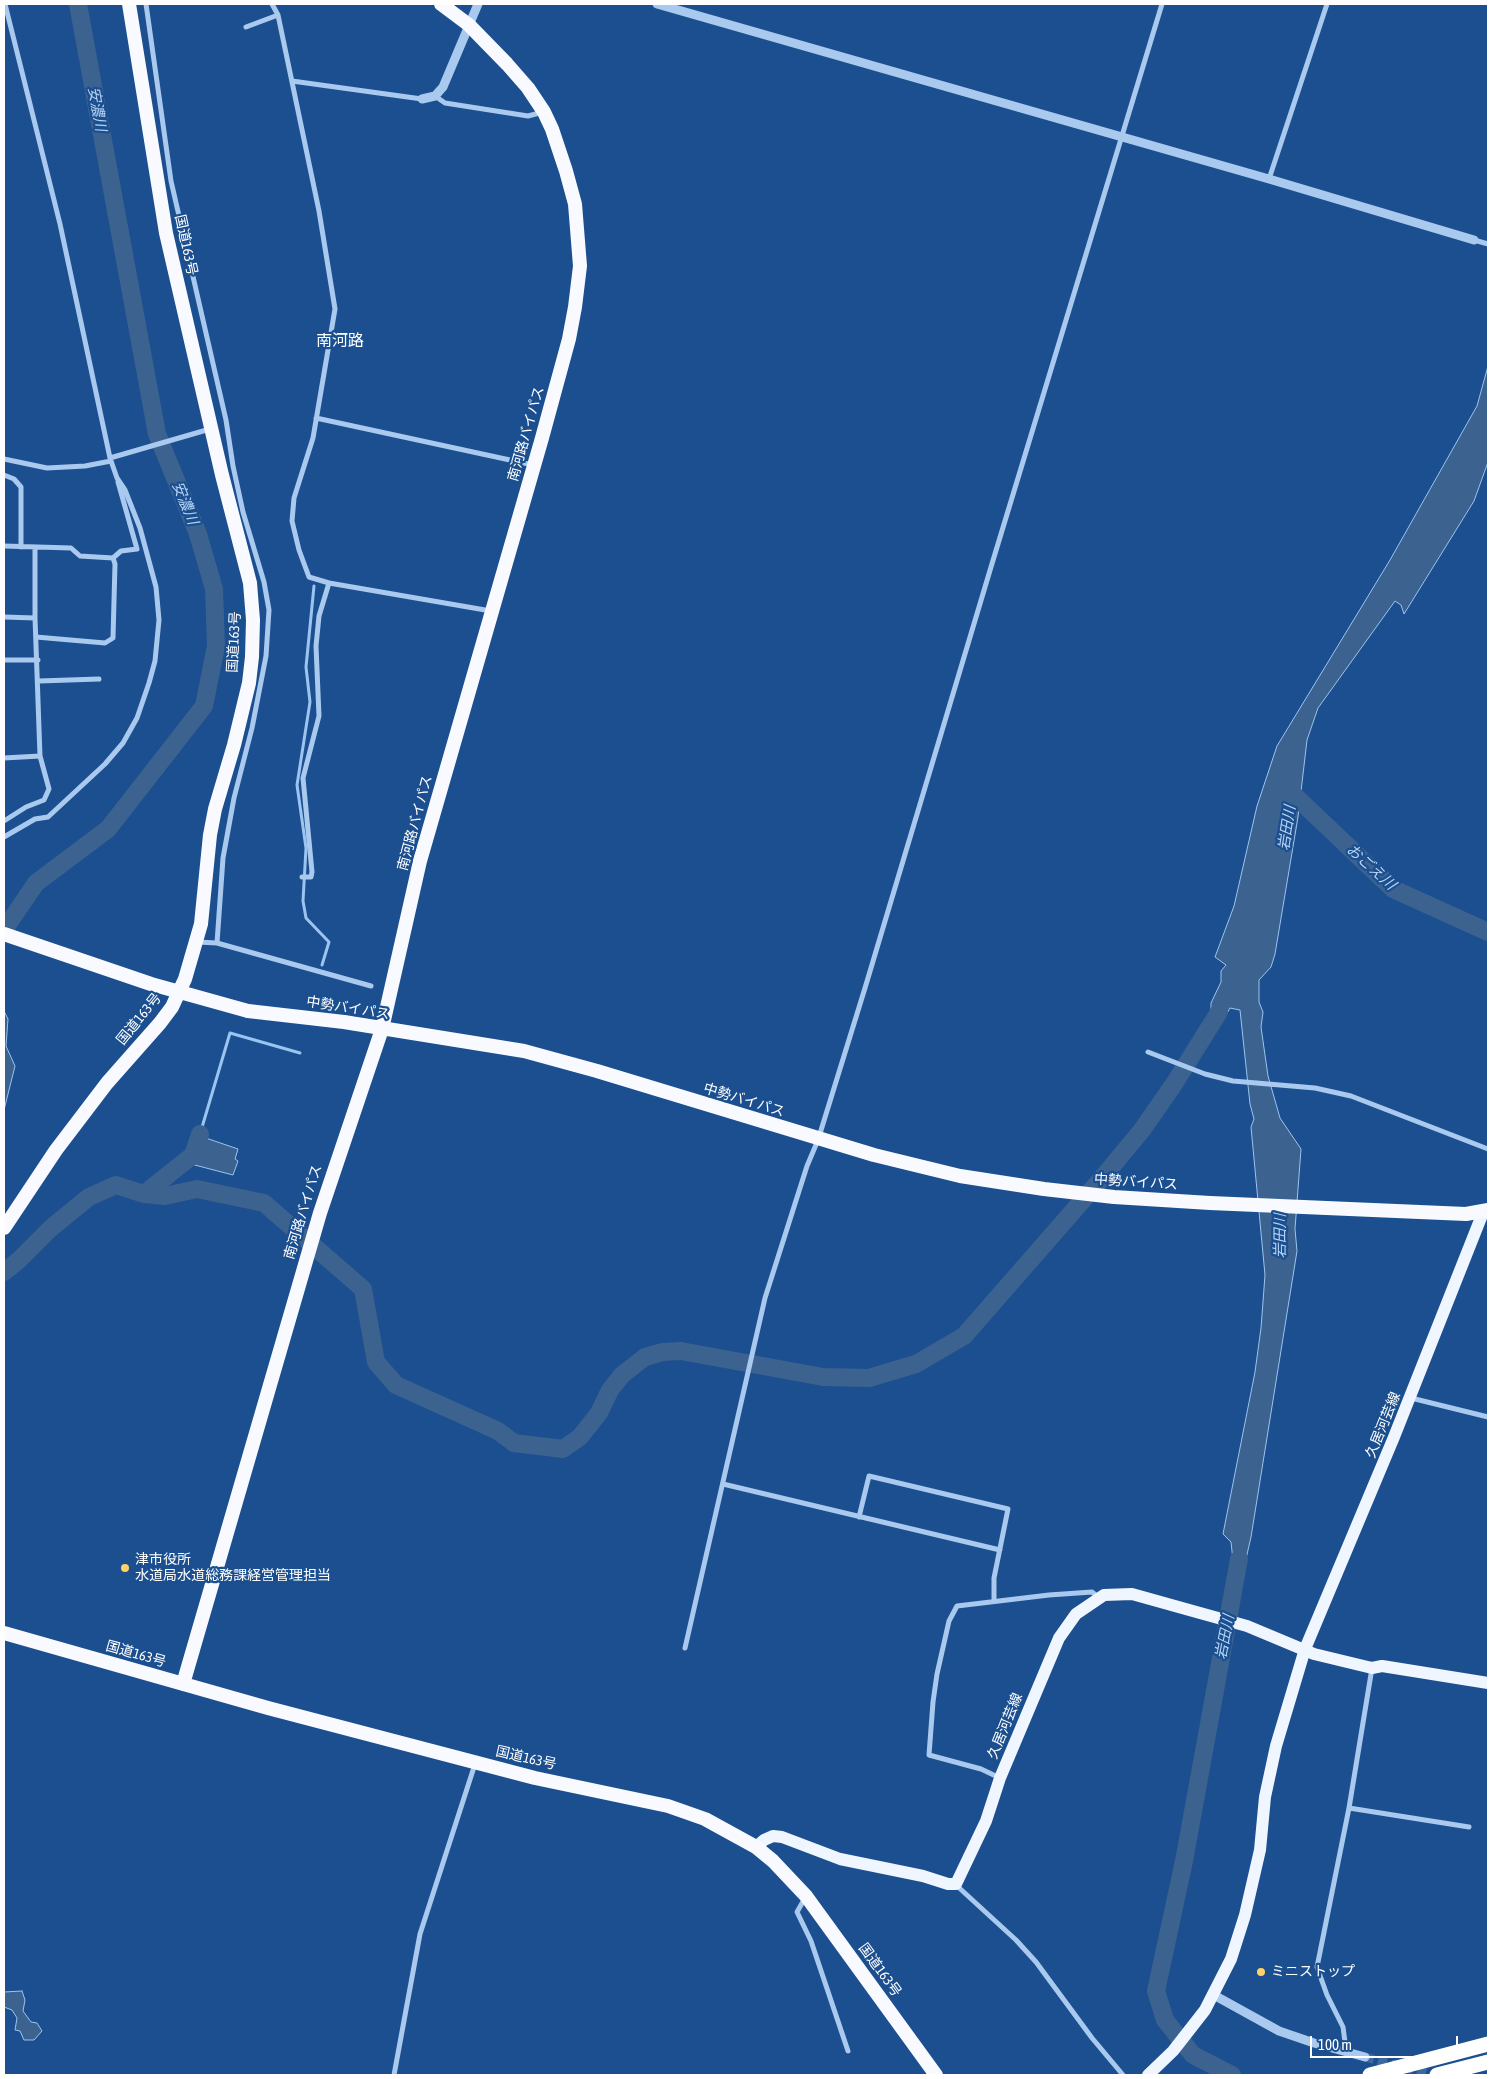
<!DOCTYPE html>
<html>
<head>
<meta charset="utf-8">
<style>
	body { margin:0 }
	#map { position:relative; width:1492px; height:2079px; overflow:hidden; background:#1b4f8f; font-family:"Asap Condensed",sans-serif }
	canvas { display:block }
	.frame { position:absolute; inset:0; border:5px solid #fff; pointer-events:none }
	.scale { position:absolute; left:1310px; top:2036px; width:148px; height:22px; box-sizing:border-box; border:2px solid #fff; border-top:0; padding-left:6px; font-size:15px; line-height:18px; white-space:nowrap; color:#fff; -webkit-text-stroke:4px #1b4f8f; paint-order:stroke }
</style>
</head>
<body>
<div id="map">
<canvas width="1492" height="2079"></canvas>
<div class="frame"></div>
<div class="scale">100 m</div>
</div>
<script>
const g = document.querySelector('canvas').getContext('2d');
g.lineJoin = 'round';
function paint(path, color) {
  g.fillStyle = color;
  g.fill(path, 'evenodd');
}
function poly(rows) {
  const path = new Path2D();
  for (const r of rows) {
    path.moveTo(r[0], r[1]);
    for (let i = 2; i < r.length; i += 2) path.lineTo(r[i], r[i + 1]);
  }
  return path;
}
function strokePath(path, color, width, dash) {
  g.strokeStyle = color;
  g.lineWidth = width;
  g.lineCap = dash ? 'butt' : 'round';
  g.setLineDash(dash || []);
  g.stroke(path);
}
function drawText(font, color, halo, rows, align = 'center') {
  g.font = font + ' "Asap Condensed","Noto Sans JP",sans-serif';
  g.lineWidth = 4.5;
  g.setLineDash([]);
  g.textBaseline = 'middle';
  g.strokeStyle = halo;
  g.fillStyle = color;
  for (const [text, x, y, turn = 0] of rows) {
    g.save();
    g.translate(x, y);
    g.rotate((+turn || 0) * Math.PI / 180);
    g.textAlign = isNaN(turn) ? turn : align;
    if (halo) g.strokeText(text, 0, 0);
    g.fillText(text, 0, 0);
    g.restore();
  }
}
const water = poly([
	[1488,366,1488,462,1474,501,1404,614,1401,605,1395,601,1318,708,1307,740,1298,817,1275,954,1271,967,1259,980,1259,1002,1263,1012,1261,1027,1268,1076,1280,1118,1301,1149,1295,1229,1297,1251,1251,1537,1237,1598,1231,1542,1223,1534,1255,1372,1261,1328,1265,1275,1251,1127,1254,1119,1250,1104,1240,1010,1230,1008,1226,1015,1199,1038,1211,1012,1211,1003,1221,982,1221,971,1226,965,1215,957,1234,906,1257,806,1277,746,1390,560,1477,406,1488,366],
	[4,1011,8,1019,6,1046,15,1066,4,1110,4,1011],
	[194,1134,238,1149,235,1159,238,1161,233,1175,187,1163,177,1174,172,1168,189,1149,194,1134],
	[22,1991,25,2000,23,2011,31,2022,37,2023,42,2031,34,2040,24,2040,20,2031,15,2030,17,2018,12,2010,4,2007,4,1992,22,1991]
]);
paint(water, '#3c6290');
strokePath(water, '#9cc4f0', 1);
strokePath(poly([
	[314,586,306,667,310,702,297,785,306,848,303,901,306,918,329,942,322,965],
	[200,1134,230,1033,300,1053]
]), '#9cc4f0', 3);
strokePath(poly([
	[1294,795,1393,889,1488,932],
	[4,930,36,883,108,829,204,706,216,646,214,589,198,534,157,434,78,4],
	[144,1194,165,1196,197,1189,264,1203,363,1289,376,1362,396,1385,498,1431,514,1443,563,1449,580,1437,599,1413,610,1390,622,1375,645,1357,663,1352,681,1351,823,1377,869,1378,916,1364,964,1336,1103,1177,1142,1130,1174,1084,1219,1012],
	[4,1272,18,1261,51,1228,89,1197,116,1185,144,1194,193,1155,200,1134],
	[1232,2075,1193,2055,1165,2020,1156,1991,1184,1861,1239,1559]
]), '#3c6290', 18);
strokePath(poly([
	[1365,2057,1433,2075]
]), '#3d69a0', 9, [9, 4.5]);
strokePath(poly([
	[146,4,171,181,226,420,233,466,243,512,264,582,269,610,266,656,252,728,234,798,223,858,217,943],
	[272,4,278,15,319,211,335,309,313,438,294,498,292,521,299,550,309,577,329,583,491,611],
	[246,27,278,15],
	[292,81,422,99],
	[435,96,445,103,528,116,543,112],
	[1269,179,1327,4],
	[1474,240,1488,244],
	[316,418,533,465],
	[110,458,210,429],
	[4,459,47,468,85,466,111,461],
	[4,475,14,479,21,487,21,547],
	[4,546,71,548,80,556,113,558,121,551,137,549,118,482],
	[4,617,35,618],
	[36,637,105,643,113,638,115,564,113,558],
	[4,660,38,660],
	[39,681,99,679],
	[4,758,40,756],
	[4,821,26,807,44,800,49,789,40,756,35,618,35,547],
	[4,837,35,819,48,817,105,764,123,743,137,718,149,683,155,661,159,620,156,587,140,528,125,490,117,478,110,458,60,224,5,4],
	[302,877,311,877,312,872,303,778,319,716,316,646,319,616,329,583],
	[197,942,217,943,371,986],
	[1148,1052,1205,1074,1233,1081,1315,1088,1351,1096,1488,1149],
	[1411,1398,1488,1417],
	[723,1484,1000,1550],
	[859,1517,869,1476,1008,1509,994,1578,994,1601],
	[685,1648,765,1298,807,1166,818,1140,865,988,991,567,1162,4],
	[1000,1778,981,1769,929,1755,933,1702,937,1674,949,1621,957,1606,1049,1595,1092,1592,1098,1597],
	[1349,1808,1469,1827],
	[956,1885,1016,1940,1036,1962,1092,2038,1123,2075],
	[805,1898,797,1912,811,1941,848,2051],
	[1342,2051,1345,2042,1343,2027,1327,1995,1317,1967,1349,1808,1372,1668],
	[394,2075,420,1934,475,1764]
]), '#a9c9ee', 5);
strokePath(poly([
	[657,4,1269,179,1474,240],
	[422,99,435,96,443,87,478,4],
	[1212,1994,1279,2031,1314,2043,1365,2057]
]), '#a9c9ee', 9);
strokePath(poly([
	[756,1847,764,1840,773,1836,782,1837,840,1859,923,1876,948,1884,956,1884,986,1821,1000,1778,1059,1638,1076,1614,1104,1595,1132,1594,1200,1613,1247,1626,1314,1654,1372,1668,1382,1666,1488,1683],
	[1148,2075,1173,2051,1205,2010,1231,1959,1245,1915,1260,1850,1265,1797,1276,1746,1305,1649,1394,1437,1484,1210]
]), '#f0f6ff', 12);
strokePath(poly([
	[248,1011,344,1022,524,1051,597,1071,874,1155,960,1176,1044,1189,1114,1197,1210,1203,1466,1214,1488,1210],
	[4,1228,56,1150,107,1083,160,1023,172,1007,185,979,201,924,210,835,215,809,234,745,249,683,252,657,253,620,250,583,222,475,166,233,129,4],
	[4,1633,268,1708,535,1778,668,1806,705,1819,756,1847,773,1861,806,1896,936,2075],
	[183,1684,320,1213,382,1029,420,861,542,438,569,339,575,307,580,266,575,204,566,171,552,129,544,112,528,88,507,64,469,25,441,4]
]), '#f8faff', 14);
strokePath(poly([
	[1370,2075,1488,2044],
	[1437,2075,1488,2062]
]), '#fff', 15);
strokePath(poly([
	[4,934,151,984,248,1011]
]), '#f8faff', 14);
for (const [x, y, r, color] of [
	[125,1568,5,"#ffd166"],
	[1261,1972,5,"#ffd166"]
]) {
  const dot = new Path2D();
  dot.arc(x, y, r, 0, 2 * Math.PI);
  g.fillStyle = color;
  g.fill(dot);
  strokePath(dot, '#1b4f8f', 2);
}
drawText('14px', '#fff', '#1b4f8f', [
	["国道163号",186,245,78],
	["南河路バイパス",526,434,-74],
	["国道163号",234,642,-87],
	["南河路バイパス",415,823,-75],
	["中勢バイパス",348,1008,9],
	["国道163号",139,1019,-51],
	["中勢バイパス",744,1100,17],
	["中勢バイパス",1136,1182,4],
	["南河路バイパス",303,1212,-73],
	["久居河芸線",1383,1425,-68],
	["国道163号",136,1654,16],
	["久居河芸線",1005,1726,-68],
	["国道163号",526,1758,13],
	["国道163号",880,1970,54]
]);
drawText('14px', '#fff', '#1b4f8f', [
	["津市役所",135,1560],
	["水道局水道総務課経営管理担当",135,1576],
	["ミニストップ",1271,1972]
], 'left');
drawText('italic 15px', '#b5d3f5', '#1b4f8f', [
	["安濃川",97,109,80],
	["安濃川",185,503,68],
	["岩田川",1287,828,-81],
	["おごえ川",1371,867,42],
	["岩田川",1280,1236,-90],
	["岩田川",1225,1637,-79]
]);
drawText('16px', '#fff', '#1b4f8f', [
	["南河路",340,341]
]);
</script>
</body>
</html>
